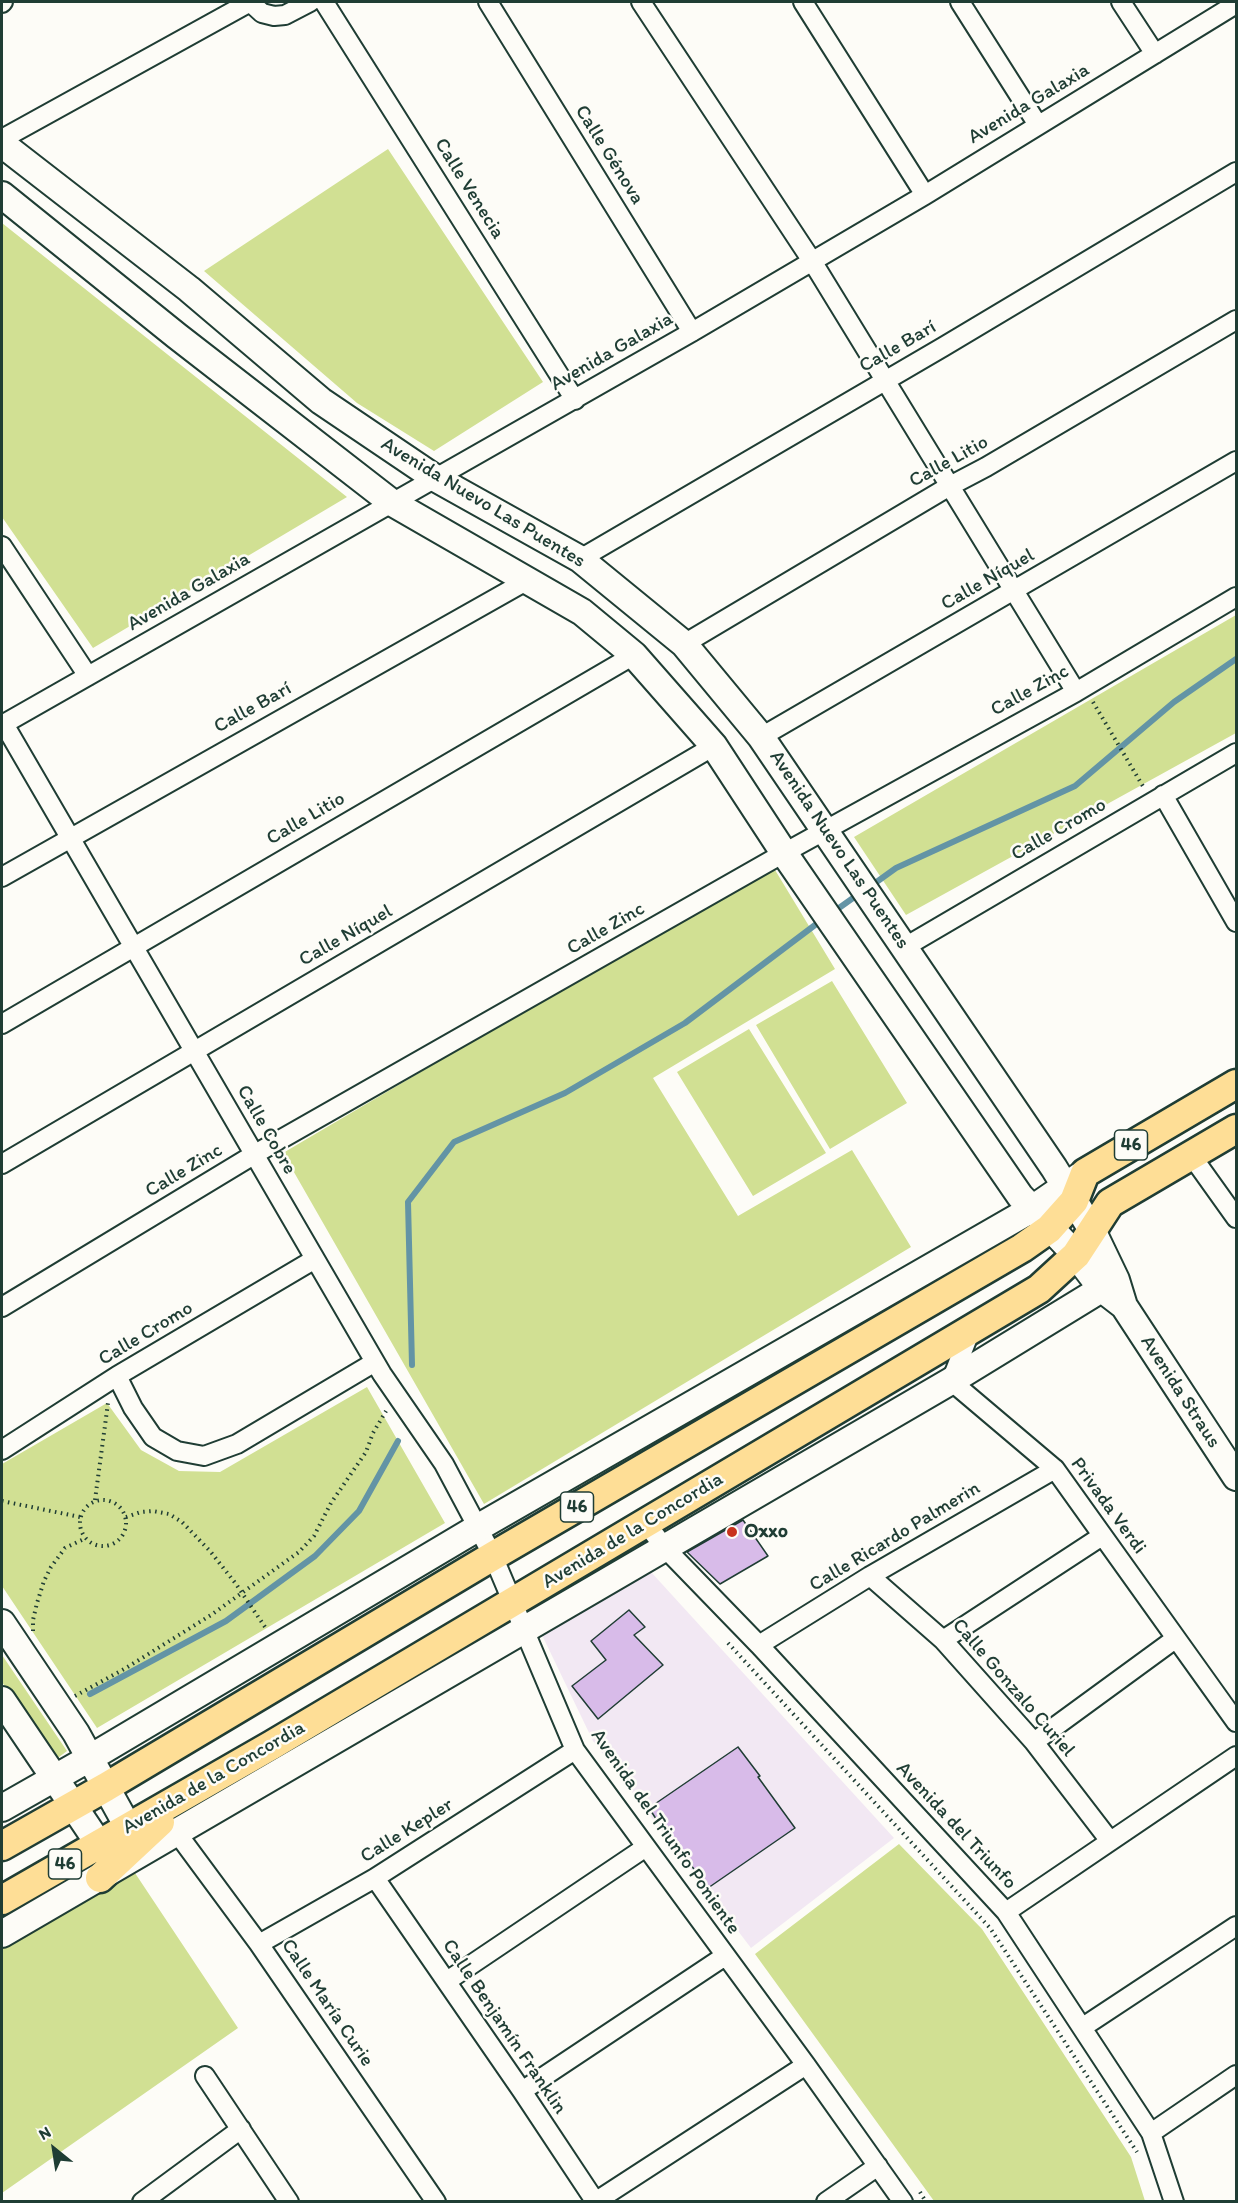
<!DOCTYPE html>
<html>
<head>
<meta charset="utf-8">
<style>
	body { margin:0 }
	#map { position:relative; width:1238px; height:2203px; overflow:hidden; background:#fdfcf7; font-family:Itim,sans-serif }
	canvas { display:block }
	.frame { position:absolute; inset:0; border:3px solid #1f3d34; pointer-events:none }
	.north { position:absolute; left:24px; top:2119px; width:60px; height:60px; -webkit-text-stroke:4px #fdfcf7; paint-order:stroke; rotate:330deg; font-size:16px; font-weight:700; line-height:24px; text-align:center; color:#1f3d34 }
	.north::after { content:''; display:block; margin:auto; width:21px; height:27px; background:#1f3d34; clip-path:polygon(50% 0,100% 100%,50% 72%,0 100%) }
</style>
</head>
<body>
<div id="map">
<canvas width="1238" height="2203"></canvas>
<div class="frame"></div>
<div class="north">N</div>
</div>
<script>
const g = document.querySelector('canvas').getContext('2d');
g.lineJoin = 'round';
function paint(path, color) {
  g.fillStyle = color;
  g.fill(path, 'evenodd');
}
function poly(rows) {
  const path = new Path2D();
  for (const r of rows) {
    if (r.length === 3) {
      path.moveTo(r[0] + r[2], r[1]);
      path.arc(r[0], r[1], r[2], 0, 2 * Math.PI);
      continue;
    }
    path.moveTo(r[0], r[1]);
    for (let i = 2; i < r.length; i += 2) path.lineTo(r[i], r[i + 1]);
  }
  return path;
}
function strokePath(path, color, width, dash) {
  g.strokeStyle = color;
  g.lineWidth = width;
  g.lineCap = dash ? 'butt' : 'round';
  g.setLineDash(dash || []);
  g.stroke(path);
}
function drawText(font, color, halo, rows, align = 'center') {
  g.font = font + ' Itim,sans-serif';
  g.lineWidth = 5;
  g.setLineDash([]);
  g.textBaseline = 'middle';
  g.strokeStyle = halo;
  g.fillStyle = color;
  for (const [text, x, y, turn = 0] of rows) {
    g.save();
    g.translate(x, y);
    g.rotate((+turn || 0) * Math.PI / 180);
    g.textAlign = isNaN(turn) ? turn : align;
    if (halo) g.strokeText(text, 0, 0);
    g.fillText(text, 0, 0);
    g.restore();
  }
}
paint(poly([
	[651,1572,894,1838,751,1948,593,1741,542,1635]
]), '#f2e8f3');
paint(poly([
	[388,149,543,382,434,451,357,403,204,271],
	[2,223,347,497,93,648,2,517],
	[1236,615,1236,733,906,915,854,837],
	[772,865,835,969,653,1078,738,1216,852,1150,911,1247,484,1504,283,1153],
	[832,981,907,1103,830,1149,756,1025],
	[749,1029,826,1153,753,1196,677,1072],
	[367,1387,445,1523,97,1728,2,1586,2,1464,107,1403,141,1450,179,1471,220,1472],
	[2,1655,67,1751,55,1760,2,1682],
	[899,1844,982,1929,1131,2157,1145,2201,934,2201,755,1954],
	[133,1870,238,2028,2,2193,2,1945]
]), '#d1e093');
strokePath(poly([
	[871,886,896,868,1075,786,1174,702,1236,659],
	[832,913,860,893],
	[412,1365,408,1202,454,1142,565,1093,685,1023,823,919],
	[90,1694,226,1621,315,1556,359,1511,398,1441]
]), '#6394a5', 6);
const building = poly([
	[743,1520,768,1556,720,1584,687,1552,743,1520],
	[629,1610,645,1627,634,1635,663,1665,598,1719,572,1686,606,1660,591,1641,629,1610],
	[738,1747,760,1776,758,1777,795,1828,708,1888,673,1841,671,1842,649,1808,738,1747]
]);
paint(building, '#d8bbe9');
strokePath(building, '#1f3d34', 1.5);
const street = poly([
	[250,2,262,13,274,16,285,15,310,2],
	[324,2,575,400],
	[488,2,692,332],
	[641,2,812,261,1076,692],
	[803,2,925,195],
	[960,2,1038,125],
	[1121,2,1155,54],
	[2,3,3,2],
	[2,139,250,2],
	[2,546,88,676],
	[580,559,943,347,1236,172],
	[684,644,948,487,986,467,1236,320],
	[4,724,382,1374,444,1464,493,1556,575,1750,806,2065,903,2202],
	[2,725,692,332,925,195,1236,4],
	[761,737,1236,461],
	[1163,795,1236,922],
	[2,877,528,580],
	[905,947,1236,753],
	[2,1024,634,655],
	[1191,1155,1236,1218],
	[2,1164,714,746],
	[2,1307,255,1154,784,853,1076,692,1236,597],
	[970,1332,951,1381,1055,1469,1236,1722],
	[117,1376,133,1408,153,1437,177,1451,204,1456,237,1444,375,1362],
	[2,1450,117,1376,315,1259],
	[646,1523,664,1547,759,1645,1006,1912,1151,2133,1174,2202],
	[870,1576,943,1640,1034,1742,1110,1841],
	[943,1640,1102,1536],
	[759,1645,870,1576,1055,1469],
	[1034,1742,1175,1639],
	[177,1833,259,1944,436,2202],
	[375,1878,522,2091,595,2201,595,2202,806,2065],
	[1006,1912,1236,1756],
	[259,1944,375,1878,575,1750],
	[447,1981,646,1847],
	[1083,2027,1236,1926],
	[205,2076,289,2202],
	[522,2091,725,1956],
	[1151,2133,1236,2075],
	[142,2202,241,2129],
	[826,2202,878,2166]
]);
const secondary = poly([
	[2,144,189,289,321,401,435,478,580,559,684,644,761,737,1054,1168,1092,1230,1116,1280,1124,1306,1236,1477],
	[2,195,177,336,391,502,582,612,634,655,714,746,784,853,1020,1196,1076,1255,1102,1289,1124,1306],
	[2,1623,76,1733,128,1827],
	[2,1700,99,1844],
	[2,1808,90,1758,479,1527,1032,1209,1080,1176],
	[2,1934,951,1381,1116,1280]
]);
const primary = poly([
	[2,1846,106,1787,493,1556,1022,1248,1049,1229,1074,1201,1085,1173,1236,1084],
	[100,1878,160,1822],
	[2,1900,272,1745,1039,1289,1076,1255,1110,1203,1236,1129]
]);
strokePath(street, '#1f3d34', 22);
strokePath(secondary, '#1f3d34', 30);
strokePath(primary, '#1f3d34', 33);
strokePath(poly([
	[1093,702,1144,788],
	[103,1523,23],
	[95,1500,108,1403],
	[2,1501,80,1517],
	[126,1517,141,1512,153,1511,169,1514,182,1522,210,1551,236,1584,267,1630],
	[33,1631,33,1620,37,1603,44,1581,51,1567,65,1548,86,1538],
	[728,1643,990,1928,1137,2152],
	[75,1696,126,1668,211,1615,299,1552,314,1536,331,1503,366,1452,373,1433,386,1411],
	[920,2192,926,2202]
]), '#1f3d34', 4, [1.5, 4.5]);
strokePath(street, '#fdfcf7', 18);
strokePath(secondary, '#fdfcf7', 26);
strokePath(primary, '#fede96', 28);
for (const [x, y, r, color] of [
	[732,1532,6,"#c8321e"]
]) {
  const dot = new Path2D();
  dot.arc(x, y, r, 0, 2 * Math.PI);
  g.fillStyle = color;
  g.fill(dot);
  strokePath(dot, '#fdfcf7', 2);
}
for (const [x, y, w] of [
	[1131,1145,33],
	[577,1507,33],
	[65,1864,33]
]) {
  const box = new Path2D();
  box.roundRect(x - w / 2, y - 15, w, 30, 4.5);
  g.fillStyle = '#fdfcf7';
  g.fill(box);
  strokePath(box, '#1f3d34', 1.5);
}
drawText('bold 18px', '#1f3d34', null, [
	["46",1131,1145],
	["46",577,1507],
	["46",65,1864]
]);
drawText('20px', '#1f3d34', '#fdfcf7', [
	["Avenida Galaxia",1029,104,-31],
	["Calle Génova",609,155,58],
	["Calle Venecia",469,189,58],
	["Calle Barí",898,347,-30],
	["Avenida Galaxia",612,352,-30],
	["Calle Litio",949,462,-29],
	["Avenida Nuevo Las Puentes",483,503,31],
	["Calle Níquel",988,580,-30],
	["Avenida Galaxia",189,592,-30],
	["Calle Zinc",1030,691,-29],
	["Calle Barí",253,708,-29],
	["Calle Litio",306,819,-30],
	["Calle Cromo",1059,830,-30],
	["Avenida Nuevo Las Puentes",839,850,56],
	["Calle Zinc",606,929,-30],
	["Calle Níquel",346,936,-30],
	["Calle Cobre",266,1130,60],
	["Calle Zinc",184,1171,-31],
	["Calle Cromo",146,1334,-31],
	["Avenida Straus",1180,1392,57],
	["Privada Verdi",1108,1506,54],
	["Avenida de la Concordia",633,1531,-31],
	["Calle Ricardo Palmerin",895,1537,-31],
	["Calle Gonzalo Curiel",1013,1688,49],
	["Avenida de la Concordia",214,1778,-30],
	["Avenida del Triunfo",956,1826,47],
	["Calle Kepler",407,1831,-32],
	["Avenida del Triunfo Poniente",665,1832,55],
	["Calle María Curie",327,2003,56],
	["Calle Benjamín Franklin",504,2027,56]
]);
drawText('bold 20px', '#1f3d34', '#fdfcf7', [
	["Oxxo",744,1532]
], 'left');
</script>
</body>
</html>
